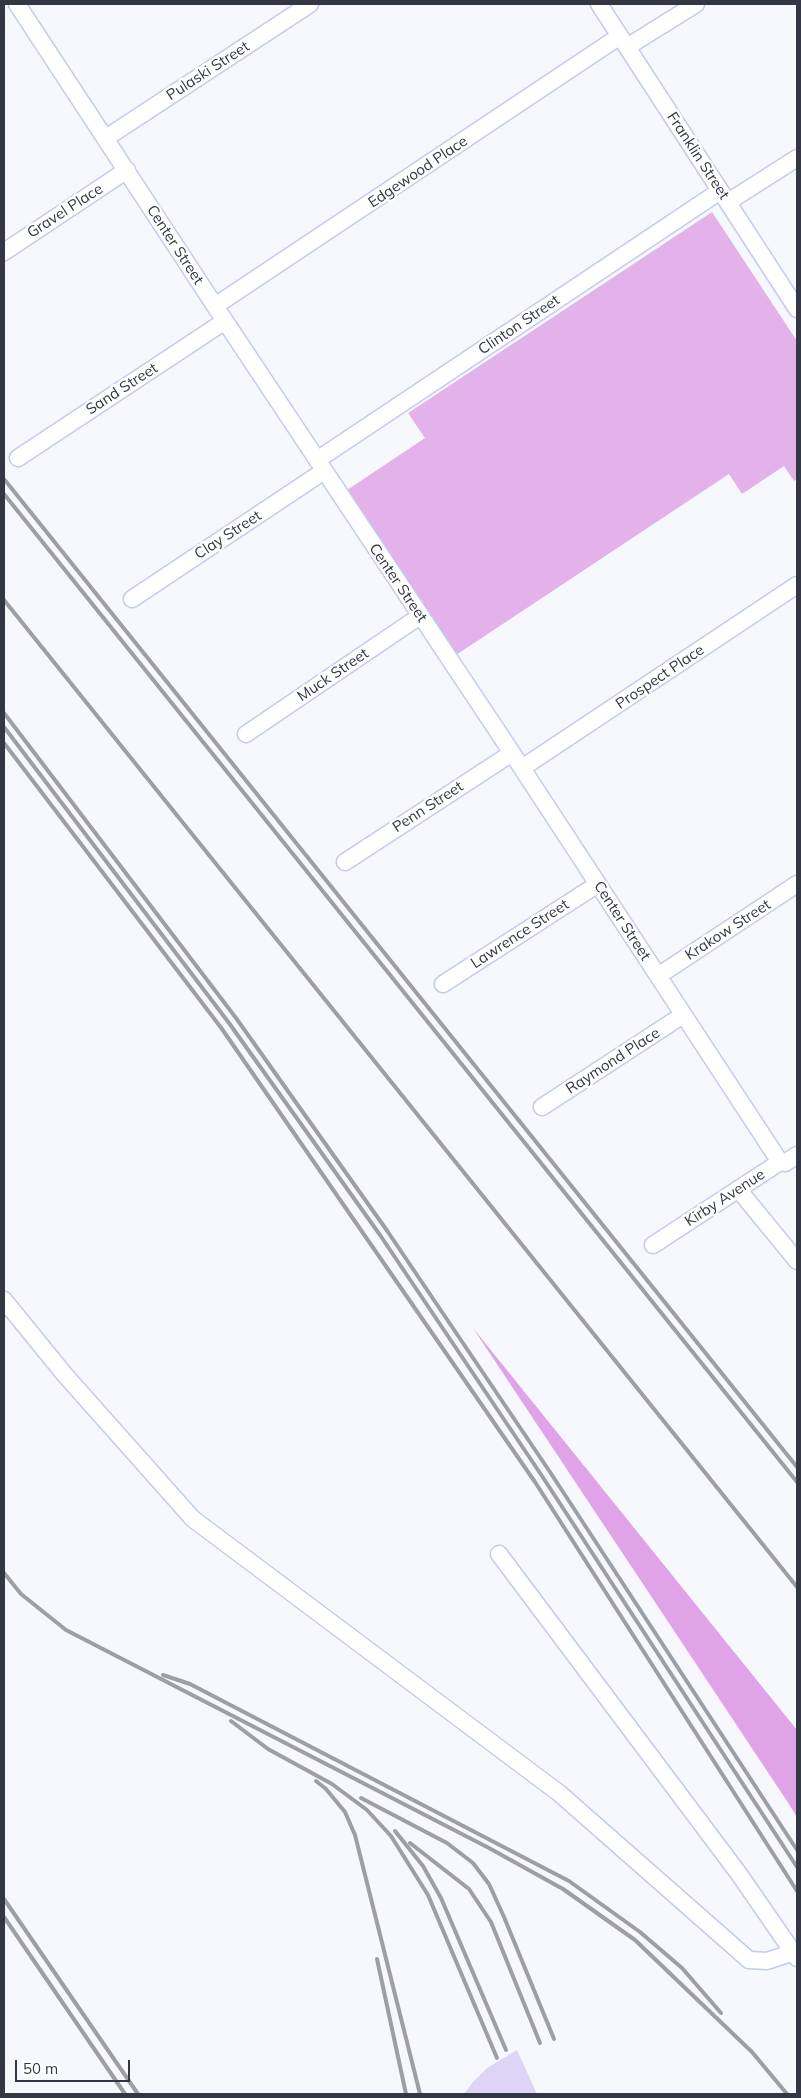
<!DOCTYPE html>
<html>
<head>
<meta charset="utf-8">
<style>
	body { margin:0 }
	#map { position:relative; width:801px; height:2098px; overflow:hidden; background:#f6f8fe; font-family:Mulish,sans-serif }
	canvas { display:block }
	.frame { position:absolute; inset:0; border:5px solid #333743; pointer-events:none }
	.scale { position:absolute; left:15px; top:2060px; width:115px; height:22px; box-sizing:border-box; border:2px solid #333743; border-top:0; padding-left:6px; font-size:15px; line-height:18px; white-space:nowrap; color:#333743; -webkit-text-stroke:4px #fff; paint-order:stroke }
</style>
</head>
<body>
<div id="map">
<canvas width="801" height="2098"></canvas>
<div class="frame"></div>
<div class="scale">50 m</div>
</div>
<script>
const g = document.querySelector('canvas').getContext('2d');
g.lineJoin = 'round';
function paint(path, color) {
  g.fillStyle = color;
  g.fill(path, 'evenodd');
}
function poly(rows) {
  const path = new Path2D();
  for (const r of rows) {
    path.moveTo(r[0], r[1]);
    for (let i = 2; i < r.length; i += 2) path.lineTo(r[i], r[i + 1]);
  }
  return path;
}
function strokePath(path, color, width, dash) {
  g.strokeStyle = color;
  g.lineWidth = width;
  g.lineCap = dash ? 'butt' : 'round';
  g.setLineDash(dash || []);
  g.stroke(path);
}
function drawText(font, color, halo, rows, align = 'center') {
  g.font = font + ' Mulish,sans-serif';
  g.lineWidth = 5;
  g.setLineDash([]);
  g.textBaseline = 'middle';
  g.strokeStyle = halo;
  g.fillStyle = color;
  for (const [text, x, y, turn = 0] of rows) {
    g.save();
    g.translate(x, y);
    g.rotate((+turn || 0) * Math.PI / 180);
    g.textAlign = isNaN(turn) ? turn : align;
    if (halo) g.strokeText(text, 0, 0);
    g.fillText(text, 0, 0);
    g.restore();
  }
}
paint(poly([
	[712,212,797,341,797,479,794,481,784,466,742,494,729,474,453,657,344,492,425,438,408,413]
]), '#e4b2ea');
paint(poly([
	[473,1328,797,1730,797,1817,787,1801]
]), '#e1a3e8');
paint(poly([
	[517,2050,537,2094,464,2094,473,2082,487,2068]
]), '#ddd4f6');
const minor = poly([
	[17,4,215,306,512,753,780,1162],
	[599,4,797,309],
	[627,47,696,4],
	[106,138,310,4],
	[728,202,797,158],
	[4,252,127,170],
	[215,306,620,36],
	[18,458,225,321],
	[317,460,720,191],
	[132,599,324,471],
	[246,734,420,616],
	[522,768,797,585],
	[345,862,512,753],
	[658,976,797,884],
	[443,984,598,884],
	[542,1107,683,1015],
	[738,1189,797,1261],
	[653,1245,780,1162,785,1163,797,1155],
	[4,1300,65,1375,193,1519,559,1793,749,1960,767,1961,794,1952],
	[499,1554,739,1874,797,1958]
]);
strokePath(minor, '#c2cceb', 19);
strokePath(minor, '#fff', 16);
strokePath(poly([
	[4,479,797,1467],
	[4,494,797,1482],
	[4,600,797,1587],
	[4,713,236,1018,388,1232,550,1472,797,1850],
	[4,727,229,1023,380,1235,542,1476,797,1867],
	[4,743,222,1029,535,1482,797,1891],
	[4,1573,21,1594,66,1630,489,1848,563,1889,635,1940,752,2052,787,2094],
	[163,1675,190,1684,569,1881,640,1932,682,1968,721,2013],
	[231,1721,268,1749,332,1784,367,1810,391,1836,428,1895,497,2058],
	[316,1781,326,1789,345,1812,355,1835,420,2094],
	[361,1798,447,1843,473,1863,489,1884,504,1917,554,2039],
	[395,1831,423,1866,441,1898,506,2050],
	[410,1843,469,1889,491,1922,540,2043],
	[4,1899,138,2094],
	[4,1917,125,2094],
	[377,1959,406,2094]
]), '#9c9fa8', 4);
drawText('15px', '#333743', '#fff', [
	["Pulaski Street",208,71,-33],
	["Franklin Street",698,156,57],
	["Edgewood Place",418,172,-34],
	["Gravel Place",65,211,-33],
	["Center Street",175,245,57],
	["Clinton Street",519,325,-34],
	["Sand Street",122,389,-33],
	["Clay Street",228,535,-33],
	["Center Street",398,583,56],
	["Muck Street",333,675,-34],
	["Prospect Place",660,677,-34],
	["Penn Street",428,807,-33],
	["Center Street",622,921,57],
	["Krakow Street",728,930,-33],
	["Lawrence Street",520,934,-33],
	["Raymond Place",613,1061,-33],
	["Kirby Avenue",725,1198,-33]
]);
</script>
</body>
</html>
